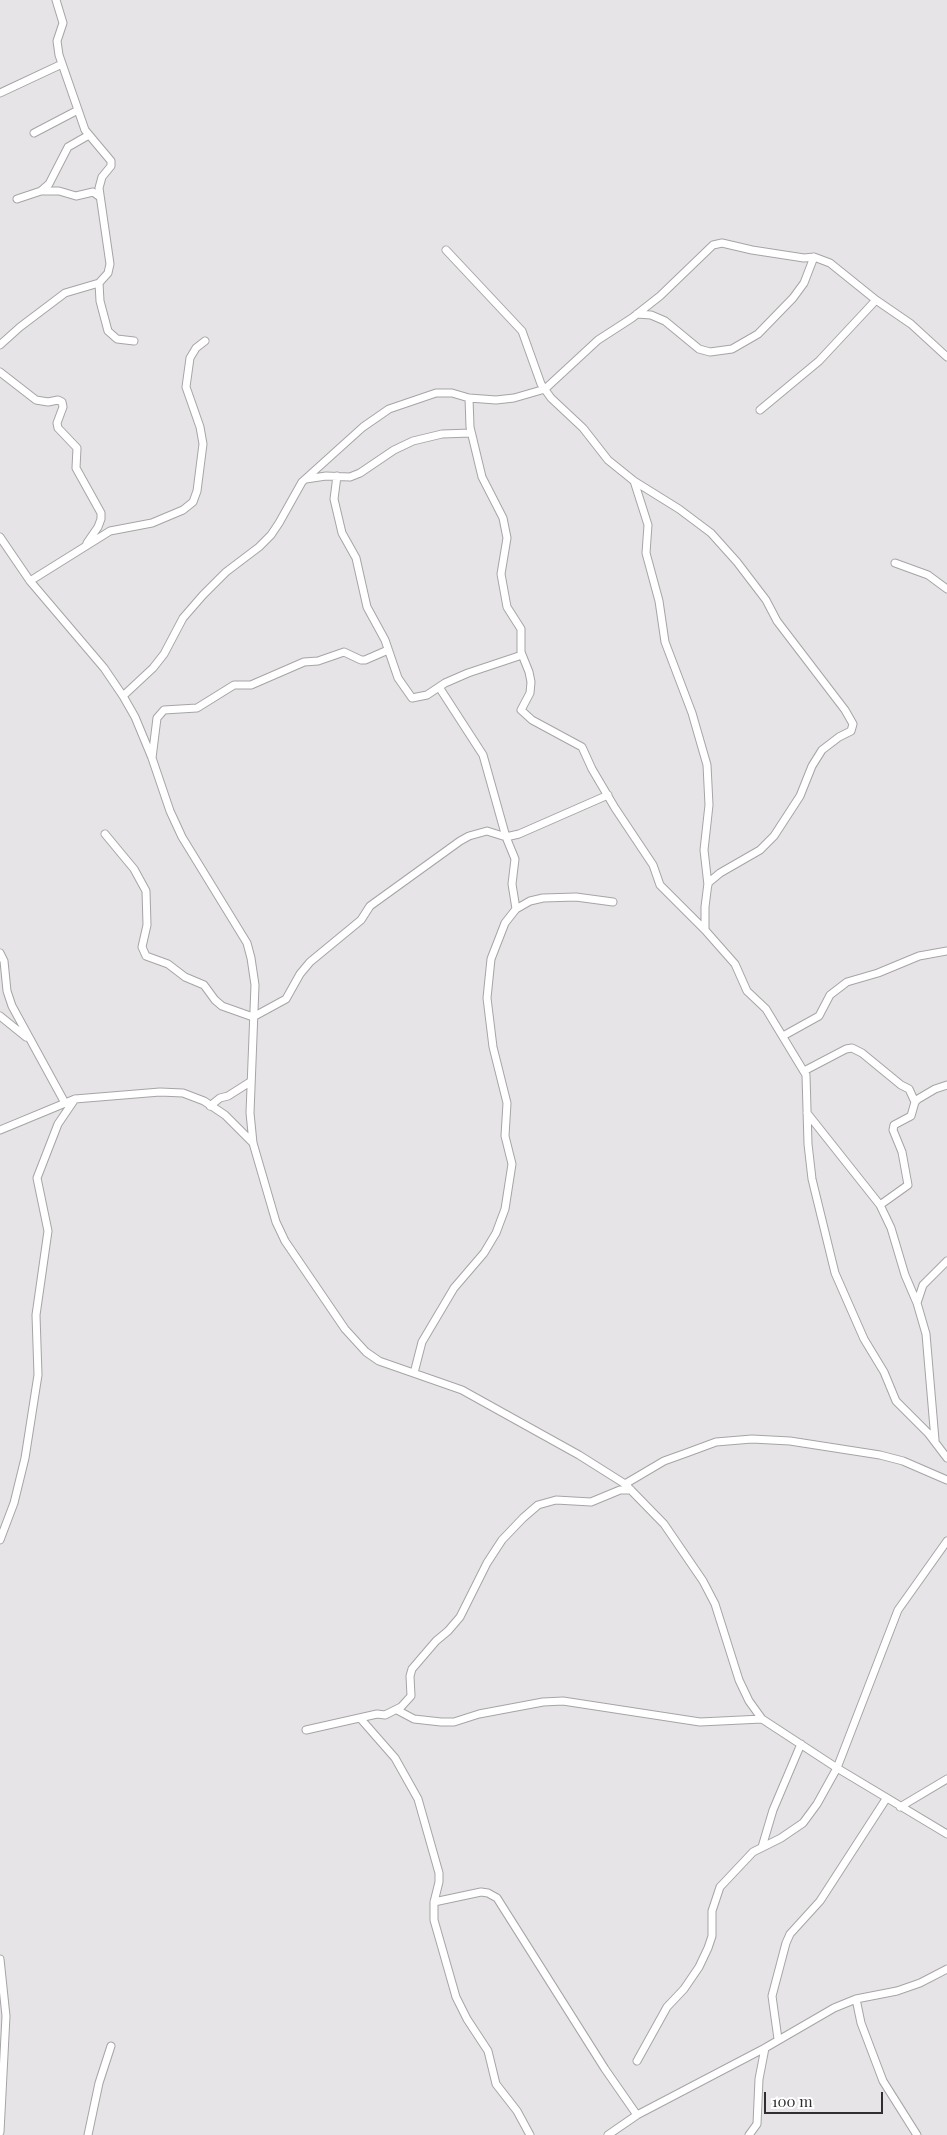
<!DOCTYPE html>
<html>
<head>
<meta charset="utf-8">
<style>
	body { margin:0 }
	#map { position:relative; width:947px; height:2135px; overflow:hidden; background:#e7e4e7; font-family:"Playfair Display",serif }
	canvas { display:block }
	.scale { position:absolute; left:764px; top:2092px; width:119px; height:22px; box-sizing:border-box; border:2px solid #302f30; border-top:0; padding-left:6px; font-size:15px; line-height:18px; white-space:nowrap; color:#302f30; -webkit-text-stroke:4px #fff; paint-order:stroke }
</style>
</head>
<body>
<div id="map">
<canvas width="947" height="2135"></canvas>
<div class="scale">100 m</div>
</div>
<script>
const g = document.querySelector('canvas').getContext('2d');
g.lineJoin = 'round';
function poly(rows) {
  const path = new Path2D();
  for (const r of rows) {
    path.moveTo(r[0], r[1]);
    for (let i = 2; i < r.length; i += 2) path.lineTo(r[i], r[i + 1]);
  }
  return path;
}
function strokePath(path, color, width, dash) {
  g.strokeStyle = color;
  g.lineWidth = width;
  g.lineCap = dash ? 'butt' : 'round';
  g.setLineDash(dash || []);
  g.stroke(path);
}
const street = poly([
	[0,93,62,64],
	[34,133,78,110],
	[41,191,59,191,76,196,93,192,100,197],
	[17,199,41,191,49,184,68,147,89,135],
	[446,250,522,331,541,384,551,398,583,428,608,460,634,481,679,509,711,533,737,562,766,600,777,621,845,710,853,724,851,731,839,737,822,750,812,766,800,796,774,836,760,850,720,873,708,883,705,907,705,930,735,964,747,991,766,1009,806,1075,808,1144,812,1179,835,1273,864,1339,884,1372,896,1401,928,1433,947,1458],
	[99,283,100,301,108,331,117,339,134,341],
	[637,314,651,315,665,321,699,349,710,352,732,349,758,334,793,298,804,283,814,257],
	[0,345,20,327,65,293,99,283,108,273,110,264,99,188,102,177,111,166,111,161,85,130,59,55,57,41,63,23,56,0],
	[0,372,36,400,48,402,58,400,62,402,63,407,57,423,58,428,77,448,76,468,101,513,101,519,98,527,87,543],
	[469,398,470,427,482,477,503,518,507,538,501,574,507,607,521,629,521,652,529,672,531,682,530,693,521,710,532,720,582,747,592,769,615,808,653,865,660,885,705,930],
	[760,410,819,361,876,300],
	[337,476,334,499,342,533,356,558,367,607,385,640,398,678,412,698,427,695,445,683,468,673,522,655],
	[306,479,326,476,350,477,360,473,394,450,413,441,442,434,471,433],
	[634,481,648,525,646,553,659,601,665,642,692,713,707,765,709,805,704,850,708,885],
	[0,537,30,581,104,668,123,696,135,717,152,758,170,811,182,837,247,943,251,958,255,985,250,1113,253,1143,276,1222,285,1241,345,1329,366,1352,379,1361,462,1390,579,1455,625,1484,664,1524,703,1581,715,1604,739,1680,749,1701,762,1719,837,1768,947,1834],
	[895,563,928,575,947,589],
	[30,581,110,531,152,523,183,510,193,502,197,491,203,444,200,427,186,387,190,358,196,348,205,341],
	[439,687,483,755,506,837,515,859,512,884,516,909],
	[123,696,153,668,164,654,183,618,203,595,226,572,259,547,271,535,279,523,302,482,363,427,389,409,436,393,452,393,469,398,496,400,514,398,545,389,598,340,632,318,660,296,713,245,722,243,752,250,804,258,814,257,830,263,876,300,911,324,947,357],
	[152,758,157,718,164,710,197,708,234,685,251,685,304,662,318,661,344,652,361,660,365,660,388,650],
	[105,834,134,869,146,891,147,925,142,947,146,956,168,964,185,977,204,985,215,1000,222,1006,253,1017,286,999,300,974,310,962,361,920,370,906,460,841,469,836,487,831,506,837,519,834,608,795],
	[0,953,4,961,7,991,12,1006,65,1103],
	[0,1016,26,1037],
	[783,1036,819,1016,830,995,847,982,878,973,919,956,947,951],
	[804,1071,846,1049,852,1048,862,1053,901,1085,909,1089,915,1102],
	[210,1106,220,1098,228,1096,250,1082],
	[807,1113,880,1205,891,1228,905,1275,917,1303],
	[0,1130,75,1099,160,1092,183,1093,204,1101,225,1115,253,1143],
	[880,1205,908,1185,902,1152,893,1130,894,1125,911,1116,915,1102,918,1099,935,1089,947,1085],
	[414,1373,422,1342,454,1288,484,1253,496,1233,505,1209,512,1164,505,1136,507,1103,493,1047,487,998,491,959,505,923,516,909,530,901,543,898,576,897,613,902],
	[935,1440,926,1334,917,1303,923,1285,947,1261],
	[625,1484,664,1461,689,1452,716,1442,752,1439,790,1441,880,1455,903,1461,947,1480],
	[0,1540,14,1503,25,1458,38,1375,36,1315,48,1231,37,1178,58,1124,75,1099],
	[397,1710,414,1719,441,1722,454,1722,479,1714,543,1702,563,1701,700,1722,762,1719],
	[360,1718,395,1758,418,1799,439,1873,439,1882,434,1902,434,1920,456,1997,467,2019,488,2051,496,2084,517,2111,530,2135],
	[306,1730,377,1714,385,1715,401,1707,411,1696,410,1676,412,1669,436,1641,448,1631,460,1617,487,1563,502,1540,523,1518,538,1505,556,1500,591,1502,620,1490,631,1490],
	[900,1807,947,1779],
	[762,1847,773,1810,801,1744],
	[434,1902,481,1892,488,1893,497,1898,605,2069,637,2115],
	[0,1959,6,2016,0,2132],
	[856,1999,861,2023,883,2081,917,2135],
	[778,2039,772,1996,786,1943,790,1934,820,1901,886,1799],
	[637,2061,667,2007,684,1989,699,1967,708,1948,712,1936,712,1911,720,1887,753,1852,781,1838,803,1823,817,1804,837,1768,898,1610,947,1541],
	[88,2135,99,2083,111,2046],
	[608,2135,637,2115,765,2048,834,2008,856,1999,897,1991,920,1983,947,1969],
	[749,2135,757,2124,759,2079,765,2048]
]);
strokePath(street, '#a7a4a7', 9);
strokePath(street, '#fff', 7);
</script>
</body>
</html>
